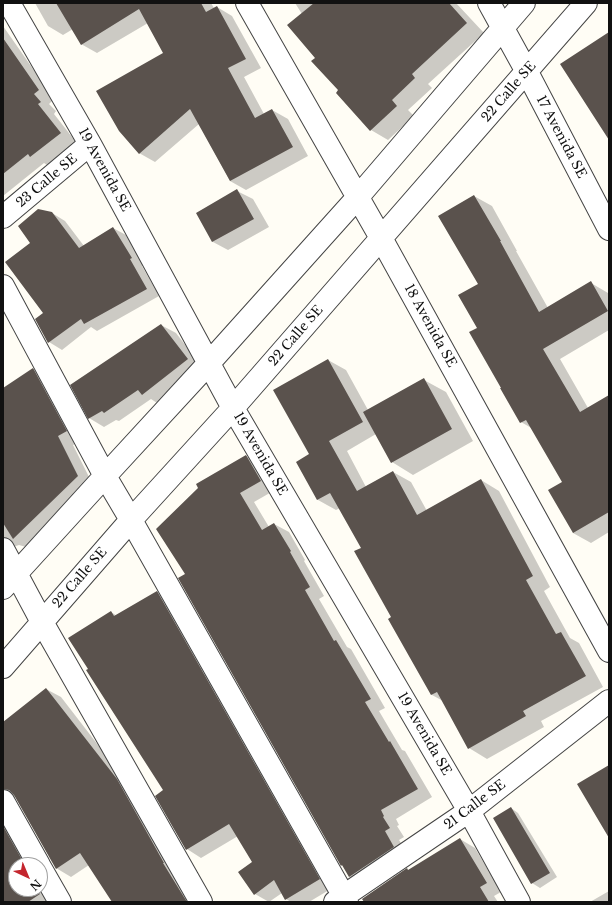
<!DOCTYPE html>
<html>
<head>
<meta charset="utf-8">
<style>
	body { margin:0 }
	#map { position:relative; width:612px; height:905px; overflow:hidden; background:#fffdf5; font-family:"Libre Baskerville",serif }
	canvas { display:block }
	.frame { position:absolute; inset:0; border:4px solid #111; pointer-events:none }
	.north { position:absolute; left:8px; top:857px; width:40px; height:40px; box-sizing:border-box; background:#fff; border:1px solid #a0a0a0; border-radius:50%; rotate:136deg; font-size:11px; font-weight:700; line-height:16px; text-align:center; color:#111 }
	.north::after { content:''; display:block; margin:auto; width:14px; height:18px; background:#c4262e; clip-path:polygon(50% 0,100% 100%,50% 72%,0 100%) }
</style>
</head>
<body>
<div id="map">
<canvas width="612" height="905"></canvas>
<div class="frame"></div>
<div class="north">N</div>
</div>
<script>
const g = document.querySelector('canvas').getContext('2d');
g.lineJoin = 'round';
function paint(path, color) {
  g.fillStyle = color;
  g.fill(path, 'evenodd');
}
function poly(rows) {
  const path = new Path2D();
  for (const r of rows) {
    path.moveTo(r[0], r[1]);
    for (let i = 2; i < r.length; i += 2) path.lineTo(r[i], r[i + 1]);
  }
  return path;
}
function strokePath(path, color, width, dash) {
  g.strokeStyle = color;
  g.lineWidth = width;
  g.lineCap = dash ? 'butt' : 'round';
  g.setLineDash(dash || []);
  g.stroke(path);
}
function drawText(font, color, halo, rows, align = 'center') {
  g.font = font + ' "Libre Baskerville",serif';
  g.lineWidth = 4;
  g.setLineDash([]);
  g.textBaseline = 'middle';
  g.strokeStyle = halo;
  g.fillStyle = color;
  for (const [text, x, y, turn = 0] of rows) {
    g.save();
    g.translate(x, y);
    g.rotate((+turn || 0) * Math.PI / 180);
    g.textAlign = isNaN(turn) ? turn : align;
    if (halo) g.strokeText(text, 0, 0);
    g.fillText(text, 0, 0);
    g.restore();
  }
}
paint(poly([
	[35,3,211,3,214,8,217,7,232,16,261,68,244,77,264,114,272,110,288,119,308,156,246,190,230,181,199,124,155,162,139,153,165,53,148,23,97,53,81,44,73,29,63,35,48,26],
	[295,3,456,3,484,33,428,84,432,88,408,110,414,116,388,140,371,130,316,58,302,14],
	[3,26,54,99,49,104,56,111,54,114,76,142,47,165,44,163,3,196],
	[237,191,253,199,269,227,228,250,213,242,197,214],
	[474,196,492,206,517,251,516,251,548,308,591,283,608,293,609,294,609,330,560,359,588,408,609,396,609,532,591,543,573,533,564,482,533,429,521,422,478,328,479,284],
	[52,213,65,221,84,246,113,228,126,235,143,265,142,266,159,296,97,331,91,327,62,350,49,342,36,320,45,314,31,244],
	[161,325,176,333,203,368,157,403,151,399,119,421,116,420,104,427,89,418],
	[328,360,346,370,368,410,424,380,446,392,473,441,413,475,392,462,376,434,347,451,366,487,393,472,411,482,427,511,481,480,499,491,550,587,544,591,570,638,579,643,603,687,541,721,544,727,487,759,469,748,443,701,432,695,392,618,363,548,340,508,336,510,318,500,297,462,310,455],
	[33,369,48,378,82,440,73,445,93,485,26,547,19,545,13,547,3,590,3,389],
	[246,456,261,464,275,490,254,502,269,527,274,524,289,532,305,560,304,561,324,596,319,599,347,647,351,649,385,708,379,711,402,750,405,751,432,797,396,819,399,825,397,826,404,837,399,840,409,855,365,885,350,877,343,866,342,865,186,574],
	[157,592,171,600,334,887,309,902,291,902,286,899,282,893,269,902,255,894,253,862,238,836,201,858,187,849,165,790,89,669,111,612,117,616],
	[46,689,61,697,132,789,196,902,113,902,89,865,71,877,56,868,16,797,12,798,34,865,16,865,16,889,40,889,53,902,3,902,3,723],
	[511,808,518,813,557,877,540,888,532,883],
	[460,839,475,848,501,892,494,896,498,902,365,902,409,871],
	[609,891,609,902,590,902]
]), '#0003');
paint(poly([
	[56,3,201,3,206,12,217,6,246,59,228,68,255,118,272,109,293,147,230,181,190,109,139,154,119,131,96,91,163,53,139,9,81,45],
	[314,3,449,3,467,23,412,74,415,78,392,100,397,106,370,131,336,93,338,90,311,61,315,58,287,25],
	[609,32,609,140,560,64],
	[3,38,39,90,34,94,41,102,38,104,61,133,30,157,28,154,3,174],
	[237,189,254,219,212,242,196,213],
	[474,195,501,241,500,241,539,312,591,281,608,311,543,349,580,412,609,395,609,512,573,533,548,490,562,482,526,420,520,423,500,388,501,388,469,332,477,328,458,295,478,284,438,216],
	[38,209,52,212,79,248,113,227,132,258,130,259,147,289,84,324,81,319,48,343,35,319,43,313,5,262,30,243,18,226],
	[161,324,188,359,142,395,138,390,104,413,102,411,88,419,70,385],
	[328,359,363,422,329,441,357,491,393,471,417,515,481,479,533,576,526,580,556,634,561,632,586,676,523,711,526,716,468,749,437,692,431,695,388,619,391,617,354,551,361,548,330,493,317,500,296,462,309,454,273,390],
	[33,368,67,431,58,436,78,476,13,539,3,523,3,388],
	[424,378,452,429,391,463,363,412],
	[246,455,261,481,240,493,262,530,274,523,291,551,290,552,310,587,305,590,334,641,336,640,371,699,365,702,389,742,390,741,418,789,381,810,384,816,383,817,390,828,385,831,394,847,349,877,342,865,341,866,178,578,185,574,156,529,198,488,196,484],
	[157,591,320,879,285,900,274,880,254,895,238,872,252,862,229,824,186,850,155,796,163,790,86,670,88,669,68,638,111,611,114,616],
	[46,688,117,779,164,863,163,863,187,902,112,902,80,853,56,869,14,795,9,790,3,789,3,722],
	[609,765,609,838,577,784],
	[511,807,550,873,531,884,493,818],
	[3,826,25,865,16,865,16,889,36,889,40,894,28,902,3,902],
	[460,838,487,883,480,887,489,902,364,902,362,899,407,868,408,870]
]), '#5a524d');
const minor = poly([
	[9,3,90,144,233,408,469,811,519,902],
	[247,3,381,238,609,651],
	[489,3,527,72,609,229],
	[3,217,90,144],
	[3,286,105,476,131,520,347,902],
	[3,549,42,622,201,902],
	[3,588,105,476,209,363,357,198,524,3],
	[3,667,131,520,233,408,586,3],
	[3,801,39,865],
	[40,867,60,902],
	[335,902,469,811,609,701]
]);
strokePath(minor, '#444', 24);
strokePath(minor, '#fff', 22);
drawText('13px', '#111', '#fff', [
	["22 Calle SE",509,92,-49],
	["17 Avenida SE",561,137,62],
	["19 Avenida SE",104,170,61],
	["23 Calle SE",47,181,-40],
	["18 Avenida SE",430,326,61],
	["22 Calle SE",296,336,-49],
	["19 Avenida SE",260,454,60],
	["22 Calle SE",80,578,-49],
	["19 Avenida SE",424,734,60],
	["21 Calle SE",475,805,-37]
]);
</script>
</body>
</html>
